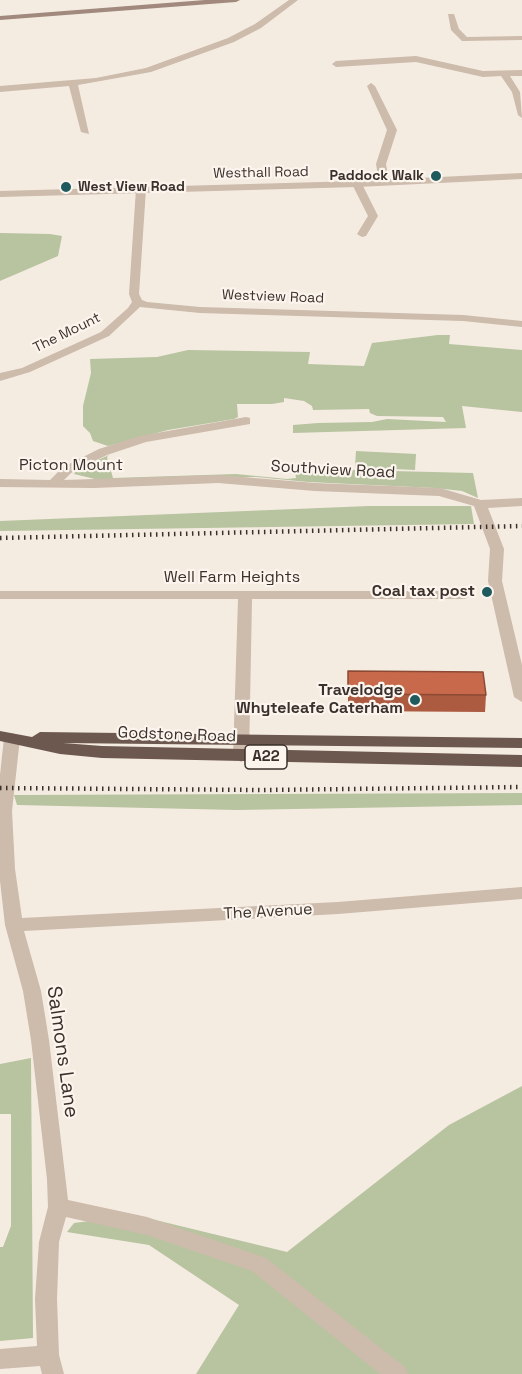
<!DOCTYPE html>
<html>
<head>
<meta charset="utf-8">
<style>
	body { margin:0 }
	canvas { display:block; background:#f4ebe1 }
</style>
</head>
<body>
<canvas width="522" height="1374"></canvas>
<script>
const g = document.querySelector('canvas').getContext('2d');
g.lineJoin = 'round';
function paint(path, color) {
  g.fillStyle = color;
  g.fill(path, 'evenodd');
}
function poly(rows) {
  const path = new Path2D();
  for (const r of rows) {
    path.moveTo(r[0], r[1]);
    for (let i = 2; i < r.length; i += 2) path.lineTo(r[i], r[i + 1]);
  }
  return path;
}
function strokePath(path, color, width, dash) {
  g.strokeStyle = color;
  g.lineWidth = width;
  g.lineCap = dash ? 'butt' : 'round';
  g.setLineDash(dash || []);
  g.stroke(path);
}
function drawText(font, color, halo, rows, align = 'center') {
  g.font = font + ' "Space Grotesk",sans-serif';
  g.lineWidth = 4.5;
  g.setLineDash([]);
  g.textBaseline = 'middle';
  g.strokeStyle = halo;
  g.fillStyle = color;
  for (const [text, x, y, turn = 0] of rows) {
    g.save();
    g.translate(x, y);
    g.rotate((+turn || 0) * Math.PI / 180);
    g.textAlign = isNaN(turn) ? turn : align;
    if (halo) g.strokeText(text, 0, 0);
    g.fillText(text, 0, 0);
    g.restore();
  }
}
paint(poly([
	[0,233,50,234,62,236,58,256,0,281],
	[438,335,450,335,449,344,522,350,522,412,462,406,466,428,293,433,293,425,318,423,372,422,387,419,446,422,443,417,377,416,370,413,369,409,313,410,312,406,304,401,284,398,284,402,272,404,237,404,238,417,234,419,168,430,108,446,93,441,90,433,83,426,83,406,91,373,90,359,157,357,188,350,310,352,308,364,364,366,372,343],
	[356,451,416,454,415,470,355,467],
	[109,455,107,457,113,478,236,474,287,479,296,478,295,471,351,470,473,473,478,498,462,491,435,488,308,482,256,477,99,480,74,474,76,470],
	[369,506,471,506,474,524,0,531,0,521],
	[522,793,522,805,237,810,17,805,14,795],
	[31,1058,33,1338,0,1341,0,1247,3,1247,11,1226,11,1114,0,1114,0,1064],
	[522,1086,522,1374,196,1374,239,1305,149,1245,67,1232,74,1223,135,1215,287,1252,449,1125]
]), '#b8c4a0');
paint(poly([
	[289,0,298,0,261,28,234,42,151,72,78,85,89,134,81,132,69,86,0,92,0,86,96,78,146,68,228,38,255,24,289,0],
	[448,14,454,14,459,29,467,37,522,36,522,40,462,41,451,30,448,14],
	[416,56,483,71,522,70,522,76,510,76,520,92,522,118,518,115,512,92,501,76,483,77,416,62,336,67,332,64,336,61,416,56],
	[371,83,375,86,397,130,386,164,389,182,384,185,379,182,376,164,387,130,367,86,371,83],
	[357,181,362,184,378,216,366,236,362,237,357,234,368,216,352,184,357,181],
	[141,186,146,189,139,294,142,300,147,302,200,307,463,315,522,321,522,327,463,321,200,313,140,307,109,336,30,372,0,381,0,373,22,368,101,332,128,308,132,302,129,294,136,189,141,186],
	[246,417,250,418,250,424,146,442,107,455,71,473,64,480,218,475,315,483,440,488,481,500,522,498,522,506,488,508,504,549,502,581,522,665,522,702,514,697,488,581,490,549,474,506,439,496,315,491,218,483,94,488,0,487,0,479,50,480,63,467,99,449,140,436,246,417],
	[0,591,465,591,472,595,465,599,252,599,249,757,241,762,233,757,238,599,0,599,0,591],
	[12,733,20,738,12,811,15,869,22,918,338,902,522,887,522,899,338,914,24,931,41,991,49,1040,68,1200,147,1217,266,1258,405,1367,408,1374,380,1374,252,1271,147,1235,66,1217,59,1242,57,1299,59,1355,64,1374,42,1374,40,1366,0,1369,0,1349,37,1346,35,1299,39,1242,48,1207,47,1179,31,1040,23,991,5,925,0,881,0,775,4,738,12,733]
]), '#cdbbac');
paint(poly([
	[522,173,522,179,357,187,0,197,0,191,357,181,522,173]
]), '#cdbbac');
paint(poly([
	[205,0,240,0,236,2,0,20,0,16,205,0]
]), '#a18a7d');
paint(poly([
	[0,731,32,737,40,732,522,738,522,748,63,743,102,746,522,755,522,767,102,758,60,754,0,741,0,731]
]), '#6c584f');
strokePath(poly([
	[0,538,522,526],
	[0,788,262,790,522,787]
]), '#3b302b', 4.5, [1.5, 4.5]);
paint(poly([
	[348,671,486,695,485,712,348,711]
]), '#ac5a40');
const building = poly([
	[348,671,483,672,486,695,348,694,348,671]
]);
paint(building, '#c8694b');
strokePath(building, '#8c4a34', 1.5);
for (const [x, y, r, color] of [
	[436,176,6,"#1f5a5e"],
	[66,187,6,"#1f5a5e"],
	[487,592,6,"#1f5a5e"],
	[415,700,6,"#1f5a5e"]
]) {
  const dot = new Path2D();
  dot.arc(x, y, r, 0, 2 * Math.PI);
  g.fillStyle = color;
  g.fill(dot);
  strokePath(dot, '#fbf5ee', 2);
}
drawText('14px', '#3b302b', '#fbf5ee', [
	["Westhall Road",261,173,-1],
	["Westview Road",273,297,2],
	["The Mount",67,333,-26]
]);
drawText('bold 14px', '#3b302b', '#fbf5ee', [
	["Paddock Walk",424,176],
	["West View Road",78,187,"left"]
], 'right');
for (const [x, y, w] of [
	[266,757,42]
]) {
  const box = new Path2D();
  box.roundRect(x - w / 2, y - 12, w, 24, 4.5);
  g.fillStyle = '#fbf5ee';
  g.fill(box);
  strokePath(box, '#3b302b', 1.5);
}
drawText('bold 15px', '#3b302b', null, [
	["A22",266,757]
]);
drawText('16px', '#3b302b', '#fbf5ee', [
	["Picton Mount",71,466],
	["Southview Road",333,470,3],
	["Well Farm Heights",232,578],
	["Godstone Road",177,735,2],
	["The Avenue",268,912,-3]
]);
drawText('bold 16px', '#3b302b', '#fbf5ee', [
	["Coal tax post",475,592],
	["Travelodge",403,691],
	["Whyteleafe Caterham",403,709]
], 'right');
drawText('20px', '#3b302b', '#fbf5ee', [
	["Salmons Lane",62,1052,82]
]);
</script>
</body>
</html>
